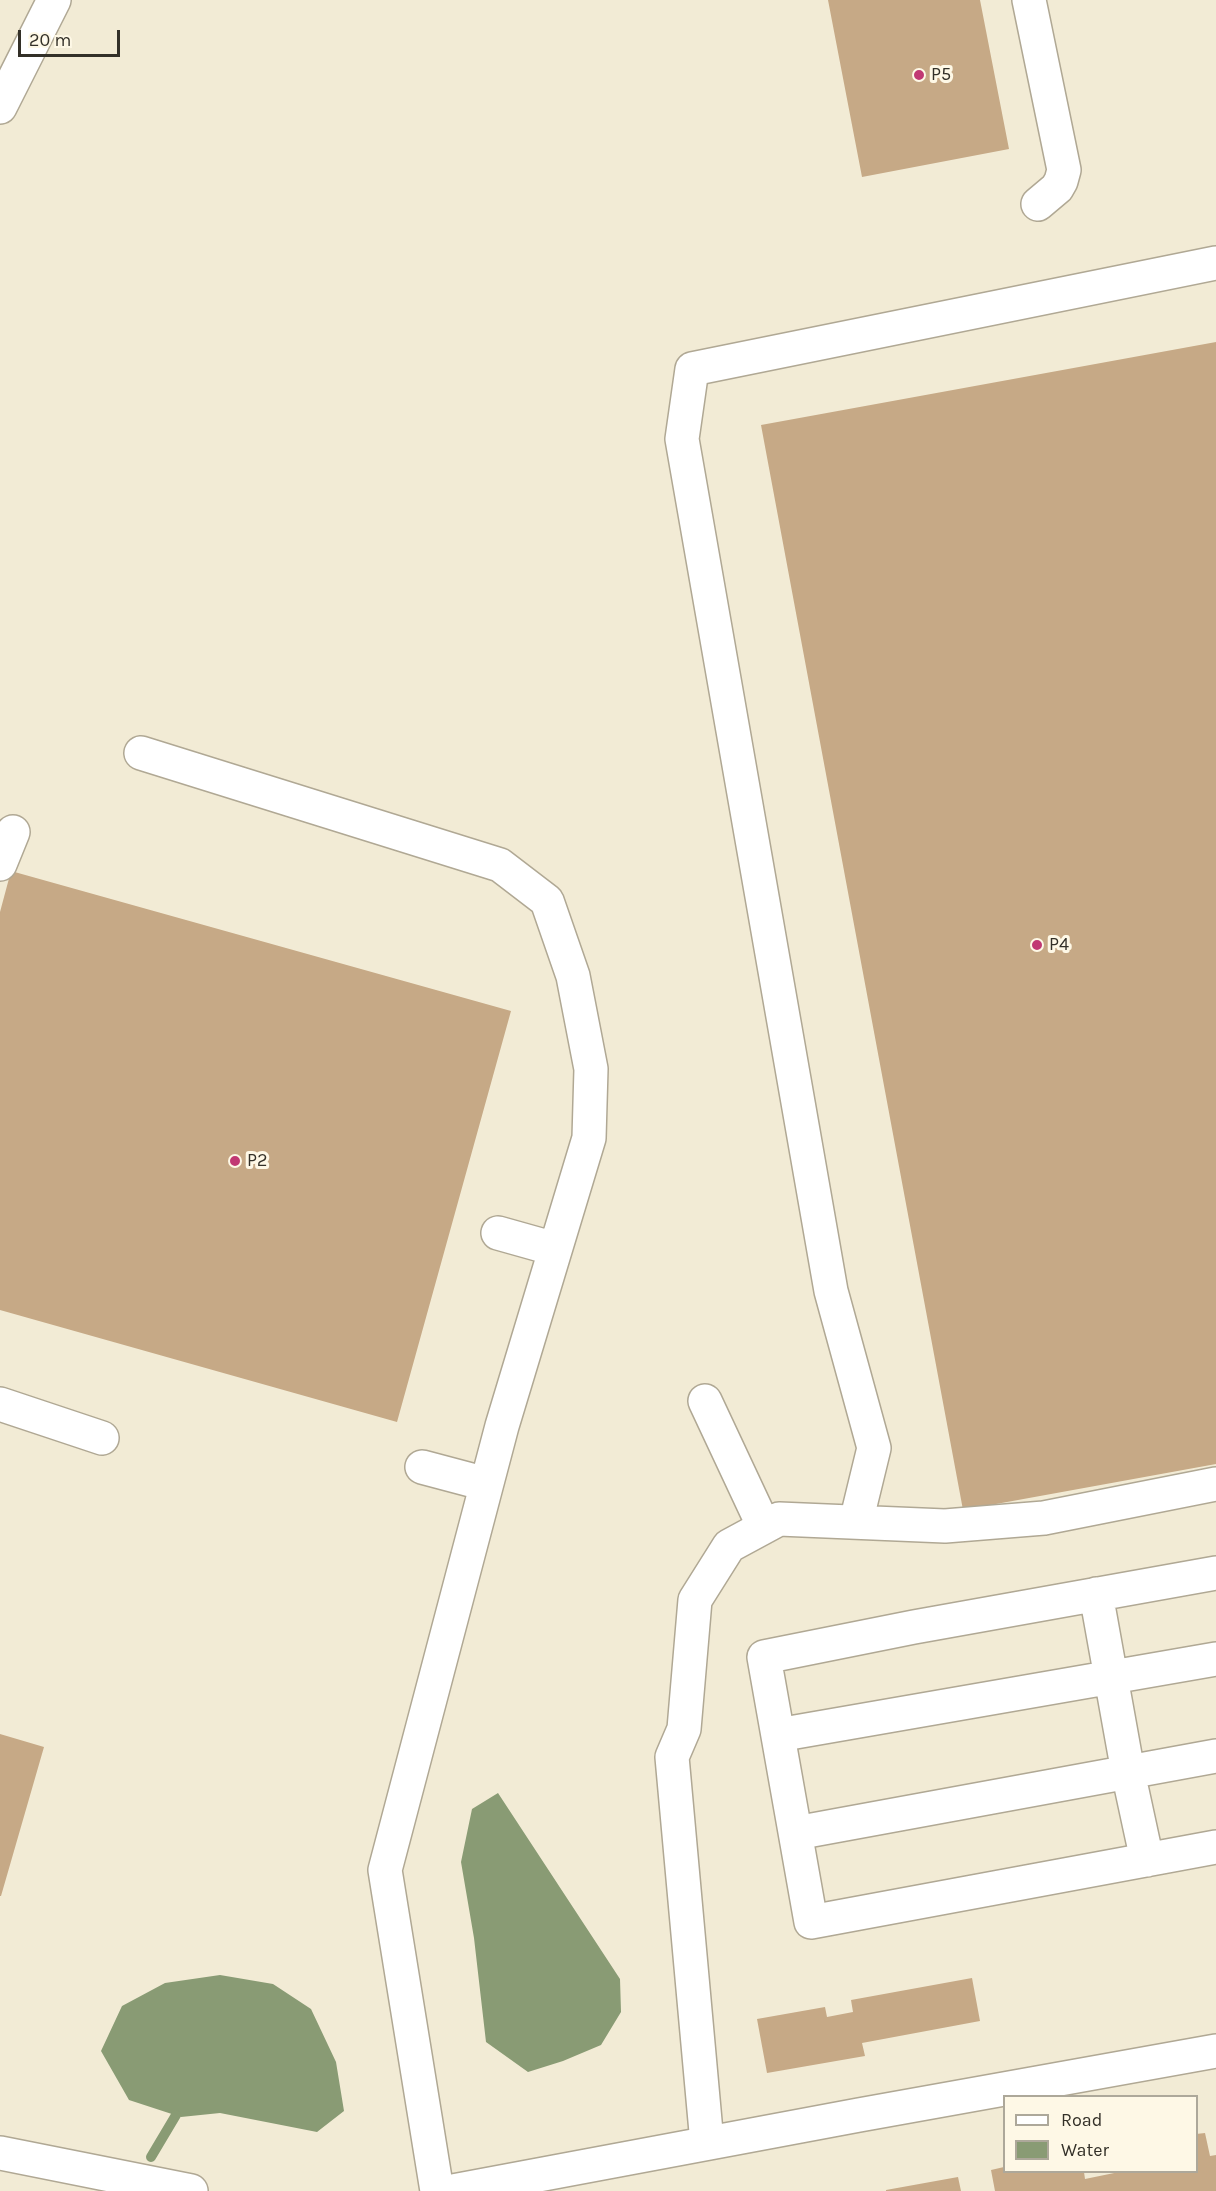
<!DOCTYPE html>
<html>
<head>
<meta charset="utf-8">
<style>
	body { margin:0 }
	#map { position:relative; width:1216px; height:2191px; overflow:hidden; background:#f2ebd5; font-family:Karla,sans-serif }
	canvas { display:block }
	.legend { position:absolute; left:1003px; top:2095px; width:195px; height:78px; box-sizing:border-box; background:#fef8e6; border:2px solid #ada89a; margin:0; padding:8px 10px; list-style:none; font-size:18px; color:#333028 }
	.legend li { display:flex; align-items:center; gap:12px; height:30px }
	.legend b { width:30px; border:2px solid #ada89a }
	.scale { position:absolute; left:18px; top:30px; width:102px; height:27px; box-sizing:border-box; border:3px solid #333028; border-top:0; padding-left:8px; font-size:18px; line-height:21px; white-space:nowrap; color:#333028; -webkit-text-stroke:4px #fef8e6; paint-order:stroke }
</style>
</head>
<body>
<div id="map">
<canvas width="1216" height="2191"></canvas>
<ul class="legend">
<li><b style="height:8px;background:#fff"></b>Road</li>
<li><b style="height:16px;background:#899b74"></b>Water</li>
</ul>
<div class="scale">20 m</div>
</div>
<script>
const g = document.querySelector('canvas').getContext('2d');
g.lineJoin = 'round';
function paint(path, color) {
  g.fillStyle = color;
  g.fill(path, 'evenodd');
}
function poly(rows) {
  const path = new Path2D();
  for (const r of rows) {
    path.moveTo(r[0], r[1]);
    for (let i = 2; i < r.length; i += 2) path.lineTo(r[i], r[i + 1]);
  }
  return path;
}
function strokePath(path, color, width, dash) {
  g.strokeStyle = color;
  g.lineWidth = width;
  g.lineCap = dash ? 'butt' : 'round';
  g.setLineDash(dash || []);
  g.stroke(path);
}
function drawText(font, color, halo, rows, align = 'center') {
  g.font = font + ' Karla,sans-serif';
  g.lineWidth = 6;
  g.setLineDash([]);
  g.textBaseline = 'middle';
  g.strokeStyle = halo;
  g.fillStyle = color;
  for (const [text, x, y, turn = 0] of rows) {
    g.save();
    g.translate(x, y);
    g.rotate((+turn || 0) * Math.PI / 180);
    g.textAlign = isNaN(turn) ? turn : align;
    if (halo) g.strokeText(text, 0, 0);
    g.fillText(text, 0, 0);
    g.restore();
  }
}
paint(poly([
	[498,1793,620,1979,621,2012,601,2045,563,2061,528,2072,486,2042,474,1938,461,1862,472,1809],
	[220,1975,273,1984,311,2009,336,2062,344,2111,317,2132,220,2113,181,2117,129,2100,101,2051,122,2006,165,1983]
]), '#899b74');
strokePath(poly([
	[151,2157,176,2115]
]), '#899b74', 10);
paint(poly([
	[828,0,980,0,1009,149,862,177],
	[1216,342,1216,1464,963,1510,761,425],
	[11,871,511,1011,397,1422,0,1310,0,912],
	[0,1734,44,1747,1,1896,0,1896],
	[972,1978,980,2021,862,2043,865,2056,767,2073,757,2019,825,2007,827,2017,853,2012,851,2000],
	[1205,2133,1210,2156,1216,2155,1216,2191,995,2191,991,2170,1004,2167,1004,2172,1084,2172,1085,2179,1119,2172,1196,2172,1196,2134],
	[958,2177,961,2191,886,2191,886,2190]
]), '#c6a986');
const minor = poly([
	[1029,0,1064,170,1061,181,1057,188,1038,204],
	[0,107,54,0],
	[141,753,500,865,547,901,573,976,591,1069,589,1138,502,1426,385,1870,437,2191],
	[0,864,13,832],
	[498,1233,555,1249],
	[705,1401,764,1527],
	[0,1404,102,1438],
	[422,1467,486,1484],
	[856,1522,874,1448,831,1291,682,439,692,369,1216,263],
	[1216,1573,914,1627,764,1657,811,1922,1216,1847],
	[1096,1594,1128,1772,1147,1860],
	[778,1735,1216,1659],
	[796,1833,1216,1756],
	[707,2143,672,1757,684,1729,695,1600,729,1546,779,1519,945,1526,1044,1518,1216,1484],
	[0,2153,191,2191],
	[453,2191,859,2115,1216,2051]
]);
strokePath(minor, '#b0a894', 36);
strokePath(minor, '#fff', 33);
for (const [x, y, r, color] of [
	[919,75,6,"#c13873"],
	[1037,945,6,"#c13873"],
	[235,1161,6,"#c13873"]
]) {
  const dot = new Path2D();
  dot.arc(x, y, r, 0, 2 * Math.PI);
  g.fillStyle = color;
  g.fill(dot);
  strokePath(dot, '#fef8e6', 2);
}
drawText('18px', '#333028', '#fef8e6', [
	["P5",931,75],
	["P4",1049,945],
	["P2",247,1161]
], 'left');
</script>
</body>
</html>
